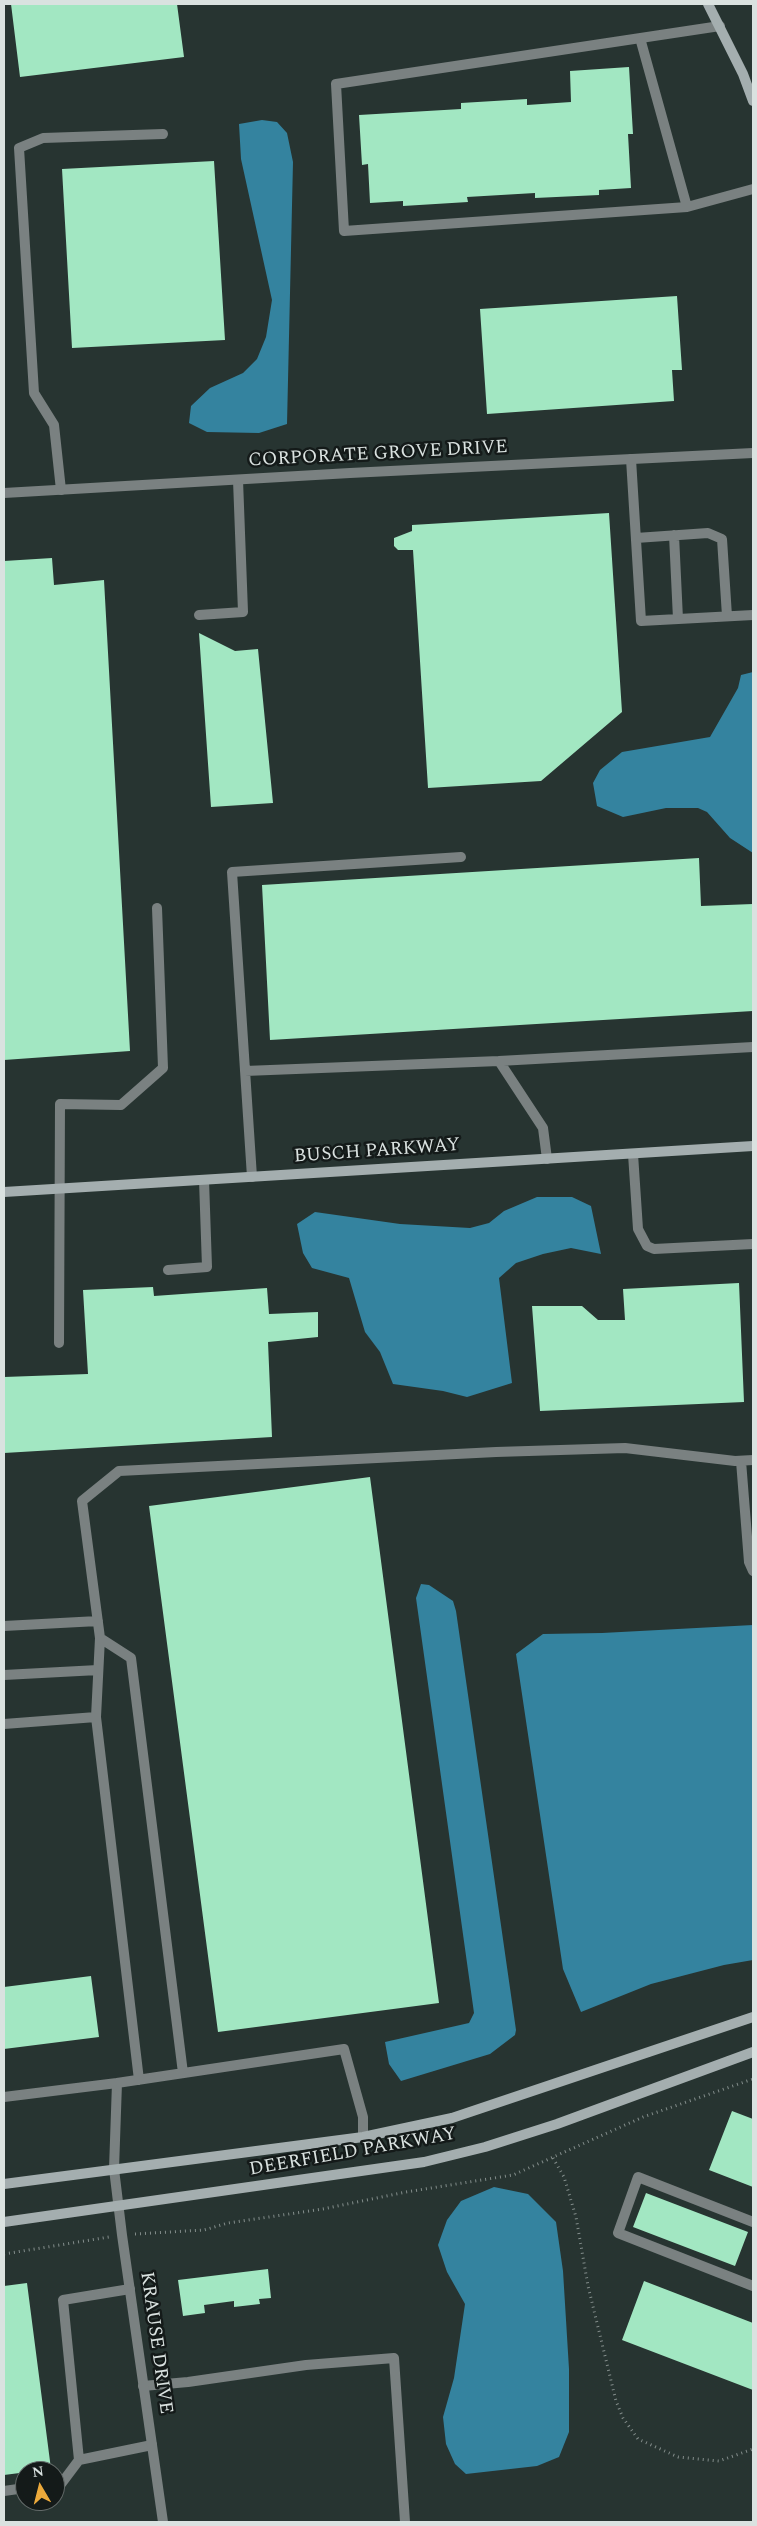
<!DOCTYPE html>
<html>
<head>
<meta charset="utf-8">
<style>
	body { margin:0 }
	#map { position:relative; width:757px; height:2526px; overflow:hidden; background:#273431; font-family:Spectral,serif }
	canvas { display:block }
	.frame { position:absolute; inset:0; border:5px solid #dae2e0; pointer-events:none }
	.north { position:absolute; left:15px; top:2461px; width:50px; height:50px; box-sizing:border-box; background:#141a19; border:1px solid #636a69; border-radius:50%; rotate:352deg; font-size:14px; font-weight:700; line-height:20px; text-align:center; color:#dae2e0 }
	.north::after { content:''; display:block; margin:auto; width:18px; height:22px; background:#eca93b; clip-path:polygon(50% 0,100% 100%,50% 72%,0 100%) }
</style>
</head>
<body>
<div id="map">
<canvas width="757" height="2526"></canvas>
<div class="frame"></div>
<div class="north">N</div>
</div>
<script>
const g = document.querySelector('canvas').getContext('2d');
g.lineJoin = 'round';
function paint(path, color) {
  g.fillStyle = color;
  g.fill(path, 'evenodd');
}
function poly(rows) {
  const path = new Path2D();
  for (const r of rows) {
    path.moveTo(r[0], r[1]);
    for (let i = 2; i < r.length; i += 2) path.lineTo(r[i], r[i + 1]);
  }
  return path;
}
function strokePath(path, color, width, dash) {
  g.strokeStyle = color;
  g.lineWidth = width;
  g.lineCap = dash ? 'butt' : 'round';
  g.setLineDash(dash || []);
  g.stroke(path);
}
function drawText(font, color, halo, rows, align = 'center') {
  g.font = font + ' Spectral,serif';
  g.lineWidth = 5;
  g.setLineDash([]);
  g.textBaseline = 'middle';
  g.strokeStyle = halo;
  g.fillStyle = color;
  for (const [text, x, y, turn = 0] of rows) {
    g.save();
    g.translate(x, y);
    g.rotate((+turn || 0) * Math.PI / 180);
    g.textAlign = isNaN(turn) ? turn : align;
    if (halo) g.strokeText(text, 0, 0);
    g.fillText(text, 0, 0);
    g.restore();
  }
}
paint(poly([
	[262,120,277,122,287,133,293,162,287,424,259,433,207,432,189,423,191,406,210,388,243,373,257,359,266,337,272,300,241,159,239,124],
	[753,672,753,853,730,838,707,812,698,808,666,808,623,817,597,806,593,783,600,770,622,752,710,737,738,688,741,675],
	[537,1197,572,1197,591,1206,601,1254,571,1248,543,1254,516,1263,499,1278,512,1383,467,1397,443,1391,393,1384,380,1352,365,1332,349,1278,312,1268,303,1253,297,1224,315,1212,400,1224,470,1228,489,1223,504,1211],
	[421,1584,429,1585,453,1601,456,1611,516,2030,515,2035,490,2054,401,2081,389,2064,385,2042,469,2023,474,2013,416,1598],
	[753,1625,753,1960,724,1965,651,1984,581,2012,563,1969,516,1654,543,1634,602,1633],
	[494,2187,528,2194,556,2222,563,2271,569,2369,569,2432,559,2457,537,2466,466,2474,455,2464,446,2444,443,2417,454,2378,465,2304,447,2272,438,2245,447,2220,461,2201]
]), '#34839f');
paint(poly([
	[11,4,177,4,184,57,20,77],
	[629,67,633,134,628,134,631,188,599,190,599,195,535,198,535,193,467,197,468,202,403,206,403,201,370,203,368,164,362,165,359,115,461,109,461,103,527,99,527,105,571,102,570,71],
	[214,161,225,340,72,348,62,169],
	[677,296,682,370,672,370,674,401,487,414,480,309],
	[609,513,622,712,541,781,428,788,413,550,398,550,394,546,394,538,412,531,412,525],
	[52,558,54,585,104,580,130,1051,4,1060,4,561],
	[199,633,235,651,258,649,273,803,211,807],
	[699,858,701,906,753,904,753,1011,270,1040,262,885],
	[739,1283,744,1402,540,1411,532,1306,582,1306,598,1320,625,1320,623,1289],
	[153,1287,154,1296,267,1288,269,1314,318,1312,318,1337,268,1342,272,1437,4,1453,4,1377,88,1374,83,1290],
	[370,1477,439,2003,218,2032,149,1506],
	[91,1976,99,2037,4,2049,4,1987],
	[732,2111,753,2119,753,2187,709,2170],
	[646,2193,748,2232,735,2266,633,2227],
	[268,2269,271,2298,259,2299,260,2304,234,2307,234,2301,204,2305,205,2313,183,2316,178,2280],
	[644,2281,753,2323,753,2390,622,2340],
	[27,2283,51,2469,4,2475,4,2286]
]), '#a2e7c2');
strokePath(poly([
	[553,2158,564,2177,576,2217,588,2286,616,2401,623,2418,638,2439,678,2457,719,2461,753,2449],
	[135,2234,204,2230,228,2223,323,2209,406,2192,513,2175,643,2117,753,2079],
	[4,2254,109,2237]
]), '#838d8b', 3, [1, 4]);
strokePath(poly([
	[720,26,336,84,344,231,687,207,753,189],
	[640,38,687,207],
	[631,459,641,621,753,615],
	[61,490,54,425,34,393,19,148,43,138,163,134],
	[674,535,678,619],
	[636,538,708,533,722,539,727,616],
	[199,615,243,612,238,480],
	[499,1061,753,1047],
	[245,1071,499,1061,543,1128,547,1159],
	[633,1154,638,1229,647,1246,654,1249,753,1244],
	[252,1177,232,872,461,857],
	[168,1270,207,1267,204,1180],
	[59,1343,60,1104,121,1105,163,1068,157,908],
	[741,1461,749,1562,753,1571],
	[4,1626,98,1621],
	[4,1675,98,1670],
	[96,1717,100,1638],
	[4,1724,96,1717,139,2080],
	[183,2073,131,1658,100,1638,82,1501,119,1471,496,1452,625,1448,735,1461,753,1460],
	[4,2097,117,2083],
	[114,2169,117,2083,344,2049,363,2117,363,2137],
	[130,2289,63,2300,79,2460,152,2445],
	[143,2386,188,2382,306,2365,394,2358,405,2522],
	[55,2485,61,2484,79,2460],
	[4,2491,25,2488]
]), '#7a8181', 10);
strokePath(poly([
	[4,493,350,473,753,453],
	[114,2169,122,2235,163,2522],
	[753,2222,638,2177,618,2233,753,2286]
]), '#7a8181', 10);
strokePath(poly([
	[708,4,743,74,753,101],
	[4,1192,753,1146],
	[4,2184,363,2137,452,2118,753,2017],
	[4,2222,424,2162,485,2147,557,2124,753,2052]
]), '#a4aeaf', 10);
drawText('19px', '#dae2e0', '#141a19', [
	["CORPORATE GROVE DRIVE",378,455,-3],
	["BUSCH PARKWAY",377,1152,-4],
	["DEERFIELD PARKWAY",353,2153,-10],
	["KRAUSE DRIVE",155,2343,82]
]);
</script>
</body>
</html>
